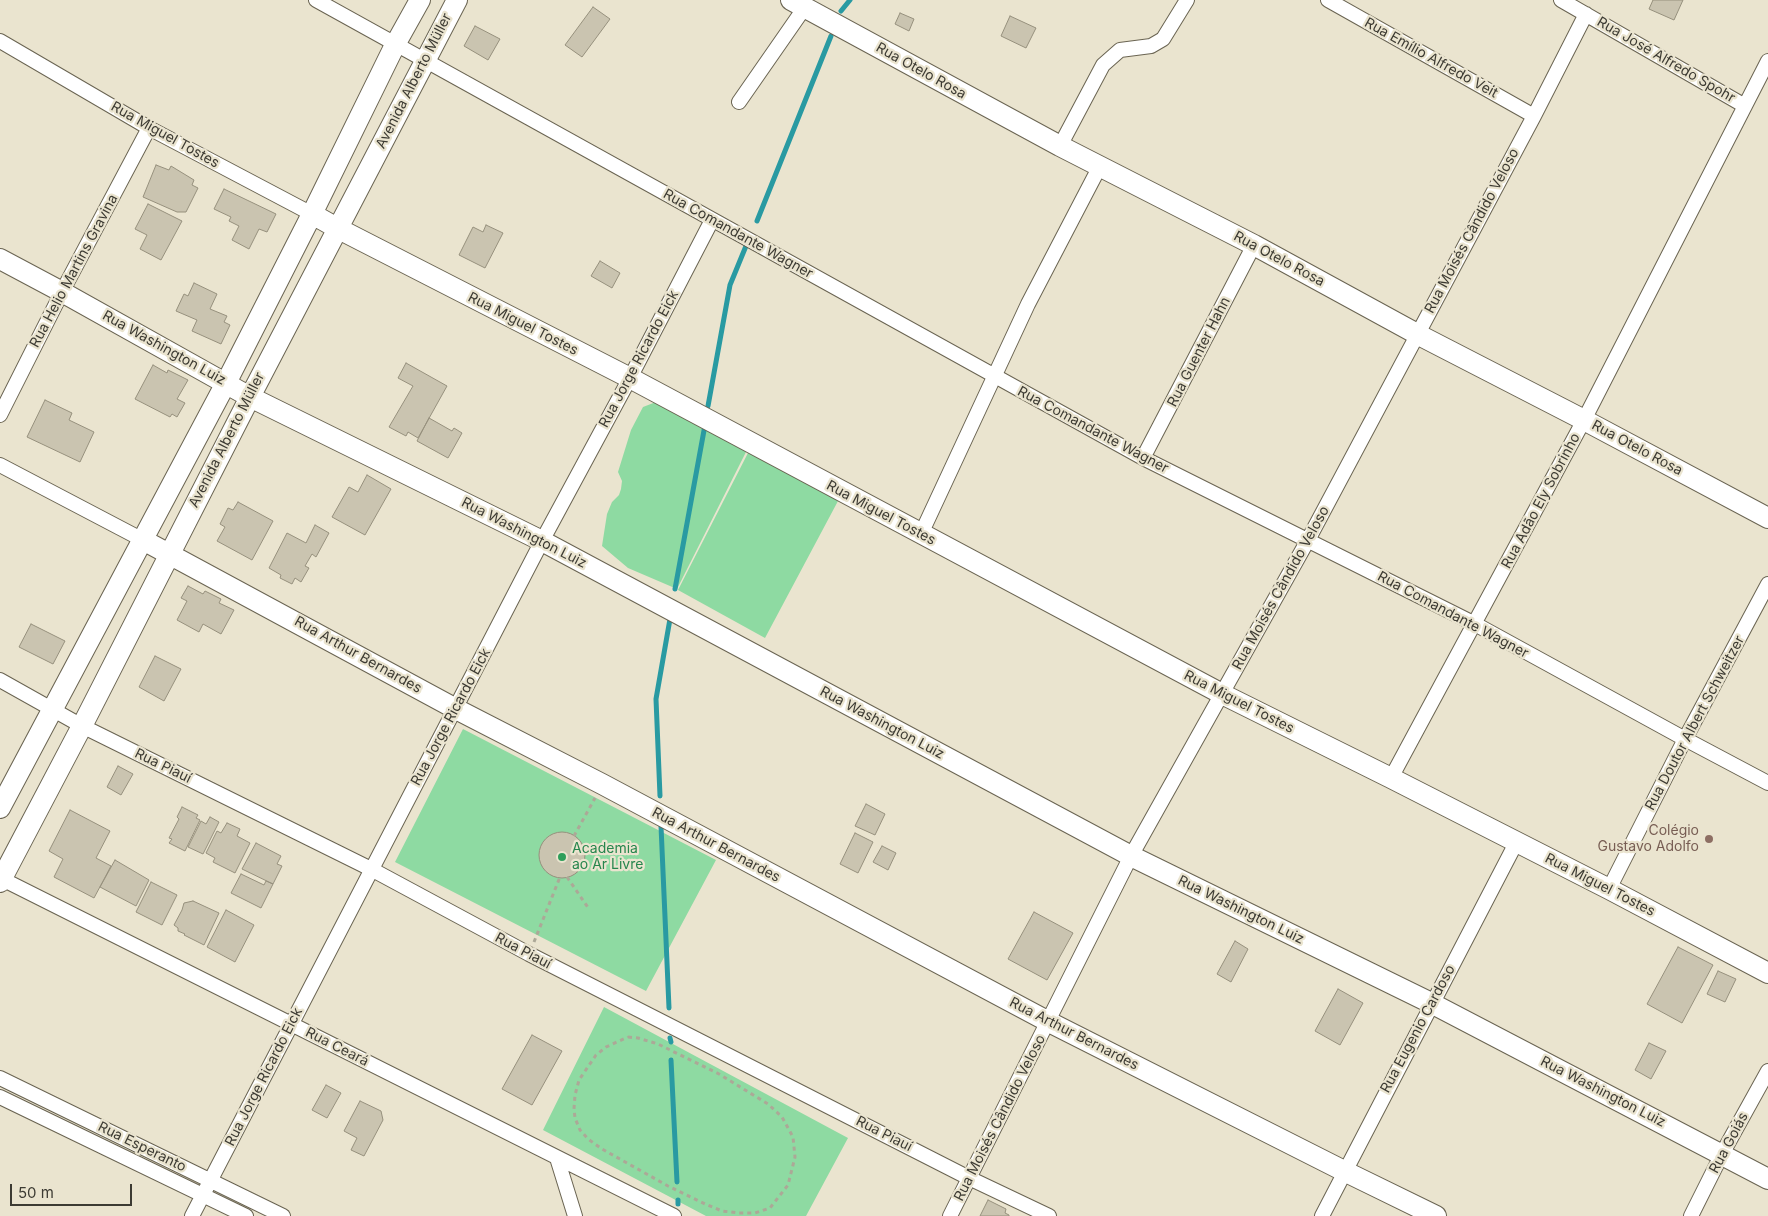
<!DOCTYPE html>
<html>
<head>
<meta charset="utf-8">
<style>
	body { margin:0 }
	#map { position:relative; width:1768px; height:1216px; overflow:hidden; background:#eae4cf; font-family:Inter,sans-serif }
	canvas { display:block }
	.scale { position:absolute; left:10px; top:1184px; width:122px; height:22px; box-sizing:border-box; border:2px solid #3d3b33; border-top:0; padding-left:6px; font-size:15px; line-height:18px; white-space:nowrap; color:#3d3b33; -webkit-text-stroke:4px #eae4cf; paint-order:stroke }
</style>
</head>
<body>
<div id="map">
<canvas width="1768" height="1216"></canvas>
<div class="scale">50 m</div>
</div>
<script>
const g = document.querySelector('canvas').getContext('2d');
g.lineJoin = 'round';
function paint(path, color) {
  g.fillStyle = color;
  g.fill(path, 'evenodd');
}
function poly(rows) {
  const path = new Path2D();
  for (const r of rows) {
    if (r.length === 3) {
      path.moveTo(r[0] + r[2], r[1]);
      path.arc(r[0], r[1], r[2], 0, 2 * Math.PI);
      continue;
    }
    path.moveTo(r[0], r[1]);
    for (let i = 2; i < r.length; i += 2) path.lineTo(r[i], r[i + 1]);
  }
  return path;
}
function strokePath(path, color, width, dash) {
  g.strokeStyle = color;
  g.lineWidth = width;
  g.lineCap = dash ? 'butt' : 'round';
  g.setLineDash(dash || []);
  g.stroke(path);
}
function drawText(font, color, halo, rows, align = 'center') {
  g.font = font + ' Inter,sans-serif';
  g.lineWidth = 4.5;
  g.setLineDash([]);
  g.textBaseline = 'middle';
  g.strokeStyle = halo;
  g.fillStyle = color;
  for (const [text, x, y, turn = 0] of rows) {
    g.save();
    g.translate(x, y);
    g.rotate((+turn || 0) * Math.PI / 180);
    g.textAlign = isNaN(turn) ? turn : align;
    if (halo) g.strokeText(text, 0, 0);
    g.fillText(text, 0, 0);
    g.restore();
  }
}
paint(poly([
	[656,402,747,450,677,589,628,568,602,546,607,514,612,502,619,495,621,489,622,481,618,472,631,430,643,407],
	[749,451,838,501,765,638,678,590],
	[463,729,716,860,646,991,395,862],
	[604,1007,848,1138,806,1216,706,1216,543,1130]
]), '#8edaa2');
strokePath(poly([
	[841,11,850,0],
	[757,221,831,36],
	[708,406,730,285,746,246],
	[675,589,705,425],
	[660,796,656,699,670,619],
	[661,826,669,1008],
	[670,1038,671,1042],
	[671,1060,677,1182],
	[678,1200,678,1204]
]), '#299aa2', 5);
const building = poly([
	[1653,0,1683,0,1674,20,1649,9,1653,0],
	[593,7,610,19,582,57,565,45,593,7],
	[900,13,914,19,909,31,895,24,900,13],
	[1010,16,1036,28,1026,48,1001,36,1010,16],
	[475,26,500,39,488,60,464,46,475,26],
	[156,165,169,170,171,166,194,180,192,185,198,188,186,212,177,212,143,197,156,165],
	[224,189,276,214,267,232,259,229,249,249,232,240,239,226,229,221,231,217,214,209,224,189],
	[148,204,182,221,161,260,140,249,147,235,135,229,148,204],
	[486,225,503,233,485,268,459,255,473,227,483,232,486,225],
	[600,261,620,273,612,288,591,276,600,261],
	[194,283,217,294,210,309,227,316,224,322,230,325,221,344,192,331,197,320,176,311,184,294,188,296,194,283],
	[406,363,447,386,418,438,408,432,406,436,389,427,413,386,398,378,406,363],
	[153,365,167,373,168,370,188,380,177,399,185,403,177,417,172,414,170,417,135,399,153,365],
	[45,400,72,413,69,420,94,432,80,462,27,437,45,400],
	[429,418,452,431,454,428,462,433,448,458,417,441,429,418],
	[367,475,391,489,365,535,332,517,349,487,358,492,367,475],
	[238,502,273,521,252,560,217,541,225,527,220,524,228,508,233,510,238,502],
	[315,525,329,533,316,557,312,554,305,566,309,568,301,582,295,578,292,584,280,578,281,575,269,568,287,533,306,543,315,525],
	[188,586,203,594,205,591,221,599,219,603,234,610,221,634,203,624,199,632,177,620,187,601,181,598,188,586],
	[31,624,65,641,53,664,19,647,31,624],
	[155,656,181,669,164,701,139,687,155,656],
	[118,766,133,774,121,795,107,787,118,766],
	[866,804,885,814,875,835,855,826,866,804],
	[182,807,198,815,196,818,200,820,185,851,169,843,172,839,169,838,179,819,177,817,182,807],
	[70,810,110,831,96,858,111,866,94,898,54,877,63,859,49,851,70,810],
	[210,817,219,822,203,854,188,847,201,821,206,824,210,817],
	[227,823,240,829,237,836,250,843,235,873,213,862,215,858,206,853,217,831,221,833,227,823],
	[562,855,23],
	[855,833,873,842,858,873,840,864,855,833],
	[256,843,281,856,277,864,282,866,273,884,242,869,256,843],
	[882,846,896,853,888,870,873,862,882,846],
	[115,860,149,880,136,906,100,887,115,860],
	[241,874,264,885,266,881,273,884,261,908,231,893,241,874],
	[151,882,177,895,162,925,136,912,151,882],
	[193,901,219,913,204,945,184,935,185,934,178,931,178,928,174,925,182,910,184,903,193,901],
	[226,910,254,925,235,962,207,947,226,910],
	[1034,912,1073,933,1047,980,1008,959,1034,912],
	[1235,941,1248,949,1231,982,1217,974,1235,941],
	[1678,947,1713,965,1682,1023,1647,1004,1678,947],
	[1718,971,1736,979,1725,1002,1707,994,1718,971],
	[1338,989,1363,1003,1340,1045,1315,1031,1338,989],
	[532,1035,562,1051,532,1105,502,1089,532,1035],
	[1649,1043,1666,1051,1651,1079,1635,1070,1649,1043],
	[326,1085,341,1093,327,1118,312,1110,326,1085],
	[360,1101,381,1111,383,1120,364,1156,351,1150,357,1138,344,1131,360,1101],
	[988,1200,1006,1209,1005,1213,1009,1215,1009,1216,980,1216,988,1200]
]);
paint(building, '#cac4b0');
strokePath(building, '#96907d', 1);
const street = poly([
	[316,0,1143,458,1475,624,1685,739,1768,783],
	[1328,0,1534,116],
	[1561,0,1745,106],
	[0,41,149,128,312,214],
	[739,102,805,7],
	[1060,146,1103,65,1120,50,1151,46,1163,39,1187,0],
	[0,415,62,292,149,128],
	[1143,458,1254,245],
	[0,465,143,540],
	[921,534,1028,304,1100,166],
	[0,680,82,726,371,869,529,954,969,1178,1049,1216],
	[1391,778,1584,420,1768,61],
	[0,878,674,1216],
	[1609,889,1685,739,1768,584],
	[0,1078,283,1216],
	[0,1097,246,1216],
	[557,1158,575,1216],
	[192,1216,542,541,630,378,712,220],
	[950,1216,1131,856,1308,540,1534,116,1586,14],
	[1322,1216,1516,843],
	[1691,1216,1722,1154,1768,1071]
]);
const secondary = poly([
	[791,0,1060,146,1254,245,1417,334,1584,420,1768,518],
	[312,214,337,228,630,378,1222,694,1391,778,1609,889,1768,973],
	[0,259,62,292,250,397,542,541,1131,856,1431,1003,1768,1179],
	[143,540,456,709,602,784,1049,1022,1344,1171,1436,1216],
	[0,808,226,383,312,214,396,43,420,0],
	[0,882,82,726,250,397,457,0]
]);
strokePath(street, '#6a6452', 16);
strokePath(secondary, '#6a6452', 22);
strokePath(poly([
	[574,836,595,798],
	[567,877,589,909],
	[534,942,560,877],
	[628,1037,638,1038,658,1044,719,1074,768,1104,782,1117,793,1137,795,1157,788,1185,770,1208,755,1213,739,1213,722,1211,705,1204,668,1186,602,1149,588,1139,580,1130,575,1118,574,1109,575,1095,579,1080,596,1055,606,1047,628,1037]
]), '#aca897', 3, [4, 4]);
strokePath(street, '#fff', 14);
strokePath(secondary, '#fff', 20);
for (const [x, y, r, color] of [
	[1709,839,5,"#8d6e63"],
	[562,857,5,"#2e9e5b"]
]) {
  const dot = new Path2D();
  dot.arc(x, y, r, 0, 2 * Math.PI);
  g.fillStyle = color;
  g.fill(dot);
  strokePath(dot, '#eae4cf', 2);
}
drawText('14px', '#3d3b33', '#eae4cf', [
	["Rua Emílio Alfredo Veit",1431,58,29],
	["Rua José Alfredo Spohr",1666,60,30],
	["Rua Otelo Rosa",921,71,29],
	["Avenida Alberto Müller",414,81,-63],
	["Rua Miguel Tostes",165,135,29],
	["Rua Moisés Cândido Veloso",1472,231,-62],
	["Rua Comandante Wagner",738,234,29],
	["Rua Otelo Rosa",1279,259,28],
	["Rua Helio Martins Gravina",74,271,-62],
	["Rua Miguel Tostes",523,324,27],
	["Rua Washington Luiz",164,348,29],
	["Rua Guenter Hahn",1199,352,-63],
	["Rua Jorge Ricardo Eick",639,359,-62],
	["Rua Comandante Wagner",1093,430,28],
	["Avenida Alberto Müller",227,440,-63],
	["Rua Otelo Rosa",1637,448,28],
	["Rua Adão Ely Sobrinho",1541,501,-62],
	["Rua Miguel Tostes",881,513,28],
	["Rua Washington Luiz",524,533,27],
	["Rua Moisés Cândido Veloso",1281,588,-61],
	["Rua Comandante Wagner",1453,615,28],
	["Rua Arthur Bernardes",358,655,29],
	["Rua Miguel Tostes",1239,702,27],
	["Rua Jorge Ricardo Eick",451,717,-62],
	["Rua Washington Luiz",882,723,28],
	["Rua Doutor Albert Schweitzer",1695,723,-62],
	["Rua Piauí",163,766,26],
	["Rua Arthur Bernardes",716,845,28],
	["Rua Miguel Tostes",1600,885,27],
	["Rua Washington Luiz",1241,910,26],
	["Rua Piauí",523,951,28],
	["Rua Eugenio Cardoso",1418,1029,-62],
	["Rua Arthur Bernardes",1074,1034,27],
	["Rua Ceará",337,1047,27],
	["Rua Jorge Ricardo Eick",264,1077,-63],
	["Rua Washington Luiz",1603,1092,27],
	["Rua Moisés Cândido Veloso",1000,1118,-63],
	["Rua Piauí",884,1134,27],
	["Rua Goiás",1729,1143,-62],
	["Rua Esperanto",142,1147,26]
]);
drawText('14px', '#785e54', '#eae4cf', [
	["Colégio",1699,831],
	["Gustavo Adolfo",1699,847]
], 'right');
drawText('14px', '#27864d', '#eae4cf', [
	["Academia",572,849],
	["ao Ar Livre",572,865]
], 'left');
</script>
</body>
</html>
